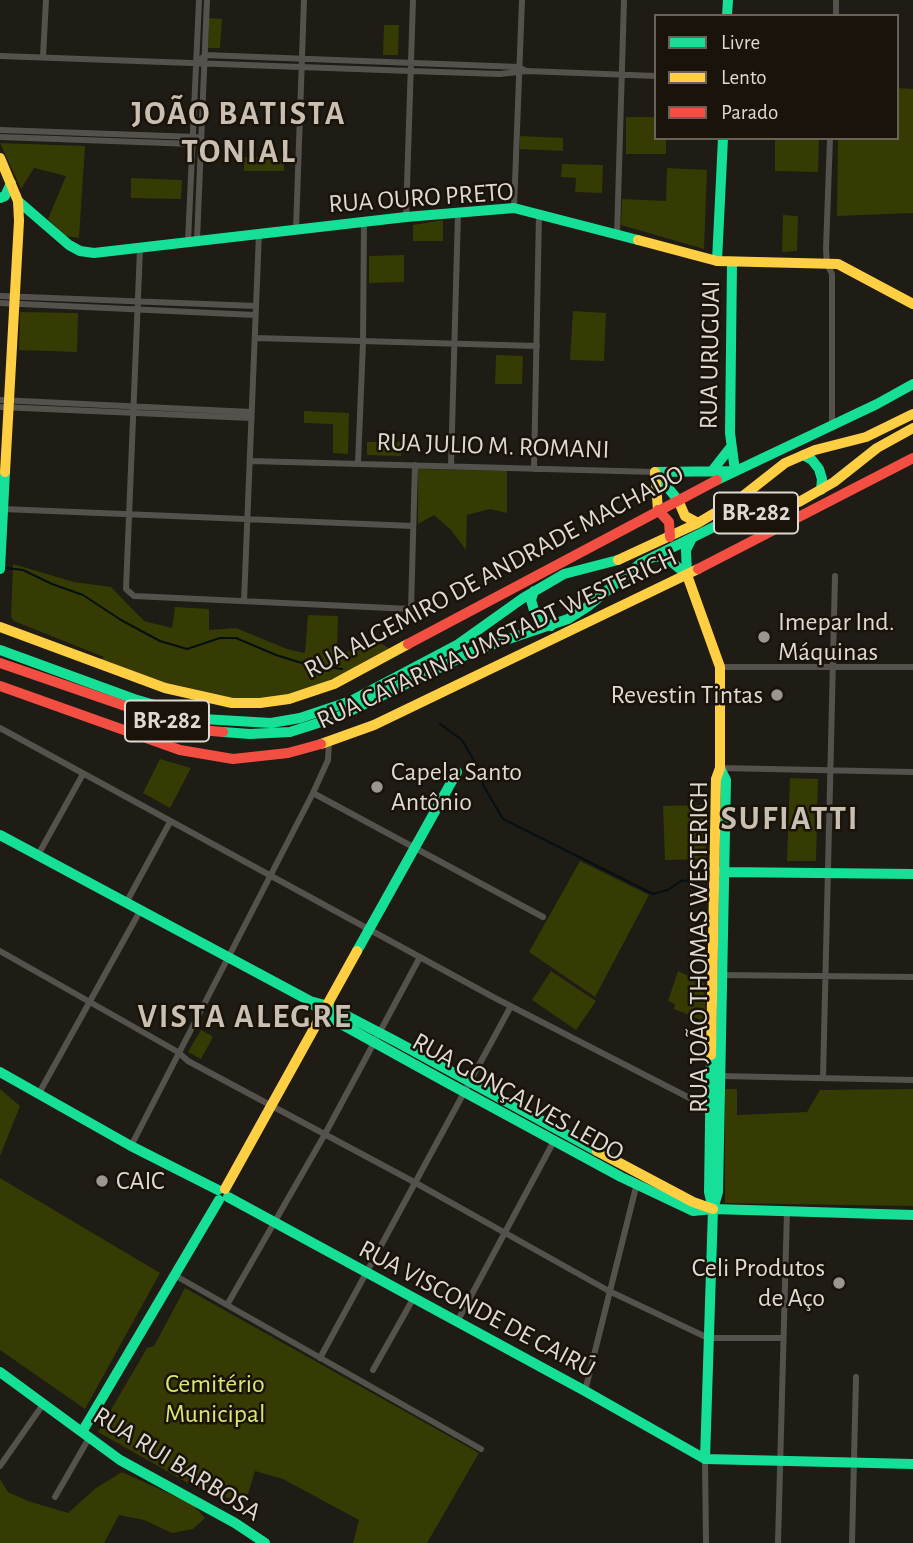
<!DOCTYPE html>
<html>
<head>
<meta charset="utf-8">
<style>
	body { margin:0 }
	#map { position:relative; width:913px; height:1543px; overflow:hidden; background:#1f1b15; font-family:"Alegreya Sans",sans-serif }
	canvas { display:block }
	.legend { position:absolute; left:654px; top:14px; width:245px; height:126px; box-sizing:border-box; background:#1a1309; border:2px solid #686259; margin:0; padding:9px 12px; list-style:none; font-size:21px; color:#ded9d2 }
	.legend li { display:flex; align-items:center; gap:14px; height:35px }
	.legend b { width:35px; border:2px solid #686259 }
</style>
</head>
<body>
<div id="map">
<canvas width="913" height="1543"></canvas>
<ul class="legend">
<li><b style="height:9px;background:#16e098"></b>Livre</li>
<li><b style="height:9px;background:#ffcf43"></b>Lento</li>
<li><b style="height:9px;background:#f24e42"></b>Parado</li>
</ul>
</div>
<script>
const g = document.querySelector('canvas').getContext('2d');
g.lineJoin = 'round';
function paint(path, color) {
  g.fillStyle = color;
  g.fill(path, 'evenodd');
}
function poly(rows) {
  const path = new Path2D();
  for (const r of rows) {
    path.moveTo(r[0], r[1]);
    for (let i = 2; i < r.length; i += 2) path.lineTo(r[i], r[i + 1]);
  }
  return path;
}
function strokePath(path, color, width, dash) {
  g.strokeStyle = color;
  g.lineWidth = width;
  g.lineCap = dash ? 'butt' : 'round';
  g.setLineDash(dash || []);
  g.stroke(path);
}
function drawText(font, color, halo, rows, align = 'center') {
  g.font = font + ' "Alegreya Sans",sans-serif';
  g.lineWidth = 5;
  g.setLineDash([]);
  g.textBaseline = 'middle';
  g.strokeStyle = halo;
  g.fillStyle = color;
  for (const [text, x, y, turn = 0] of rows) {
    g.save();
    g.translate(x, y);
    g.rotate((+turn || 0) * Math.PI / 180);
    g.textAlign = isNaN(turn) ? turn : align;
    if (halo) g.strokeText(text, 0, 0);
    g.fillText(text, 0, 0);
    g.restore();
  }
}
paint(poly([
	[209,18,222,19,220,48,208,48],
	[384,25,399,25,398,55,383,55],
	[897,88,913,89,913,213,837,216,838,138,897,138],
	[626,117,656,117,656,138,666,138,666,154,626,154],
	[520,136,563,138,563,151,520,149],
	[775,138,819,138,818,172,775,171],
	[0,143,85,146,79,238,65,236,48,219,66,176,34,168,21,189],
	[244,157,284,158,284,171,244,171],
	[562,164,603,165,602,193,575,192,576,178,561,177],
	[667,168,707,170,704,249,621,225,622,199,666,201],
	[131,178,182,180,181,199,131,198],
	[783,215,798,216,797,251,782,252],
	[443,220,443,241,413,241,413,225],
	[404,255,404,282,369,283,369,256],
	[573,311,606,313,604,361,570,360],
	[20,312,78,313,77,352,19,350],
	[496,355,523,356,522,384,495,384],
	[304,411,349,413,348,454,333,453,333,424,304,423],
	[367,442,401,442,401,456,367,455],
	[418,469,507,471,507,513,490,509,467,515,466,550,451,530,434,515,418,524],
	[13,564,74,582,111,587,144,621,172,628,175,607,209,609,209,630,236,628,287,649,305,653,308,615,338,616,337,654,382,644,393,651,303,692,260,702,202,697,97,662,104,657,14,621,11,617],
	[160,759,191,768,170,808,143,793],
	[790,778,818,779,816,861,787,861],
	[704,805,706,859,665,860,663,806],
	[580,861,649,895,595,997,529,952],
	[551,971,596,1001,576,1030,532,1000],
	[678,971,704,983,706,1022,674,1009,675,1004,668,1001],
	[201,1030,212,1036,212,1039,201,1059,188,1052],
	[0,1089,20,1106,0,1156],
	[725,1089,737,1089,737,1115,807,1112,820,1090,913,1089,913,1206,725,1203],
	[0,1178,160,1273,85,1409,0,1350],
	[185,1288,479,1453,427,1543,353,1543,359,1520,283,1479,255,1471,245,1504,188,1483,98,1432,147,1348,154,1346],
	[122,1472,192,1504,205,1518,193,1529,172,1533,144,1520,119,1515,104,1543,0,1543,0,1479,8,1492,28,1501,68,1513,96,1488]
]), '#363b03');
strokePath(poly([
	[6,568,23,570,52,584,83,595,121,620,160,641,187,649,220,638,236,638,276,655,305,664,342,669],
	[440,724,462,740,479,769,483,785,503,819,653,894,668,890,681,881,703,879]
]), '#051012', 2);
strokePath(poly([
	[836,16,836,0],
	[0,56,410,71,500,74,527,71,656,76],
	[43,57,46,0],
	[197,63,205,55,519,67,526,71],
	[0,130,196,137],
	[0,137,194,144],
	[830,138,826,249,827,264,832,274,832,424],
	[514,208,522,0],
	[406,217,413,0],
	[296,229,304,0],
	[617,235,624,0],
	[197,240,207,0],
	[188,242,199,0],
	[140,249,126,589,134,596,411,609,415,465],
	[0,296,256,306],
	[0,303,255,315],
	[255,338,537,346],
	[0,400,251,412],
	[0,407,251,418],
	[250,461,655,472],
	[358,463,363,343,364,222],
	[451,466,458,213],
	[534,469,539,214],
	[3,509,413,526],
	[244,601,259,233],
	[720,667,913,667],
	[0,728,493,997,711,1109],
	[720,768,913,772],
	[313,793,543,917],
	[38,855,83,774],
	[126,903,170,822],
	[0,951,178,1052,188,1061,414,1182,609,1291,708,1338,783,1338],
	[719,975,913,977],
	[719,1076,913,1080],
	[823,1078,835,576],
	[38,1095,140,911],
	[131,1146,313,793,328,760,329,742],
	[176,1276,481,1449],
	[227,1305,325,1134,420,957],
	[457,1322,555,1139],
	[320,1358,511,1006],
	[373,1370,413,1299],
	[585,1391,637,1183],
	[705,1459,706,1543],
	[0,1466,44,1403],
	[55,1497,89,1438],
	[778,1543,787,1211],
	[852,1543,856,1377]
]), '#55524d', 6);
strokePath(poly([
	[727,16,728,0],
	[0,198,5,196,11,183],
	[18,201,69,245,80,251,94,253,406,217,514,208,638,240],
	[717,261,723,138],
	[803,455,812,460,819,469,822,479,821,490],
	[712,471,730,448],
	[655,472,735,471,730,433,732,263],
	[655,472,678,500],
	[717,480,877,404,913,384],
	[655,556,667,558,687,575],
	[0,569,5,472],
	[687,575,686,550,692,538],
	[534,591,531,600,536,617,542,623,551,626],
	[0,650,134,699,203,719,271,723,300,718,351,701,457,645,523,598,564,574,618,560],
	[223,732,250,734,290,732,340,716,476,650,568,619,587,607,641,563,732,518,770,509],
	[0,835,310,1001,328,1006,397,1042,597,1151],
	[721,872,913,874],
	[357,951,457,772],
	[310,1001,323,1014,446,1082,621,1177,693,1211,713,1209,913,1215],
	[0,1072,131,1146,218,1190],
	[228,1197,585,1391,705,1459,913,1464],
	[714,1206,718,1192,726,780,720,768],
	[0,1372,120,1460,235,1523,265,1543],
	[82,1432,219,1200],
	[705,1459,713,1209,709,1192,711,1055]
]), '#16e098', 10);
strokePath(poly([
	[0,158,18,201,19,221,5,472],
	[638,240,717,261,838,264,913,304],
	[655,472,658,510],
	[678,500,685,516,698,523],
	[770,509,799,502,834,482,877,448,913,428],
	[618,560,698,523,743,496,785,463,815,450,866,437,913,414],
	[687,575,720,667,720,768,716,779,711,1055],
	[0,627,165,688,232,703,260,703,289,699,334,684,408,644],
	[321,744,374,725,698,569],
	[597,1151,693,1202,713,1209],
	[225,1189,357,951]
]), '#ffcf43', 10);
strokePath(poly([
	[658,510,669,522,670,537],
	[698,569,913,458],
	[408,644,717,480],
	[0,663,166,720,201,730,223,732],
	[0,686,180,750,233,759,288,753,321,744]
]), '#f24e42', 10);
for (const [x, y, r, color] of [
	[764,637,7,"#9b9690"],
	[777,695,7,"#9b9690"],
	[377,787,7,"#9b9690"],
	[102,1181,7,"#9b9690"],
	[839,1283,7,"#9b9690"]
]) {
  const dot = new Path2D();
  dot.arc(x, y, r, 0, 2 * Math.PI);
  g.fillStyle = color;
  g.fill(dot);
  strokePath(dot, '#1a1309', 2.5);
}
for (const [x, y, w] of [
	[756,513,84],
	[167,721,84]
]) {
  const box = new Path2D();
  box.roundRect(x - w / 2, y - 20.5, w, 41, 5);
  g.fillStyle = '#1a1309';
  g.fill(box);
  strokePath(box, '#ded9d2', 2);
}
drawText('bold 24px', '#ded9d2', null, [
	["BR-282",756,513],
	["BR-282",167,721]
]);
drawText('26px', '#ded9d2', '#1a1309', [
	["RUA OURO PRETO",421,198,-4],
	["RUA URUGUAI",710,355,-89],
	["RUA JULIO M. ROMANI",493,446,2],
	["RUA ALGEMIRO DE ANDRADE MACHADO",494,572,-28],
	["RUA CATARINA UMSTADT WESTERICH",497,639,-25],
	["RUA JOÃO THOMAS WESTERICH",699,947,-90],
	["RUA GONÇALVES LEDO",518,1097,29],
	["RUA VISCONDE DE CAIRÚ",477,1309,28],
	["RUA RUI BARBOSA",177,1464,32]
]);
drawText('26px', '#ded9d2', '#1a1309', [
	["Imepar Ind.",778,622],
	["Máquinas",778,652],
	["Revestin Tintas",763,695,"right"],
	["Capela Santo",391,772],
	["Antônio",391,802],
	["CAIC",116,1181],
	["Celi Produtos",825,1268,"right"],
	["de Aço",825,1298,"right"]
], 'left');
drawText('26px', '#d8e76f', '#1a1309', [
	["Cemitério",215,1384],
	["Municipal",215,1414]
]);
g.letterSpacing = '2px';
drawText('bold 33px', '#c9bfb2', '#1a1309', [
	["JOÃO BATISTA",239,114],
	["TONIAL",239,152],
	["SUFIATTI",790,819],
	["VISTA ALEGRE",245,1017]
]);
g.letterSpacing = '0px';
</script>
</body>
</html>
